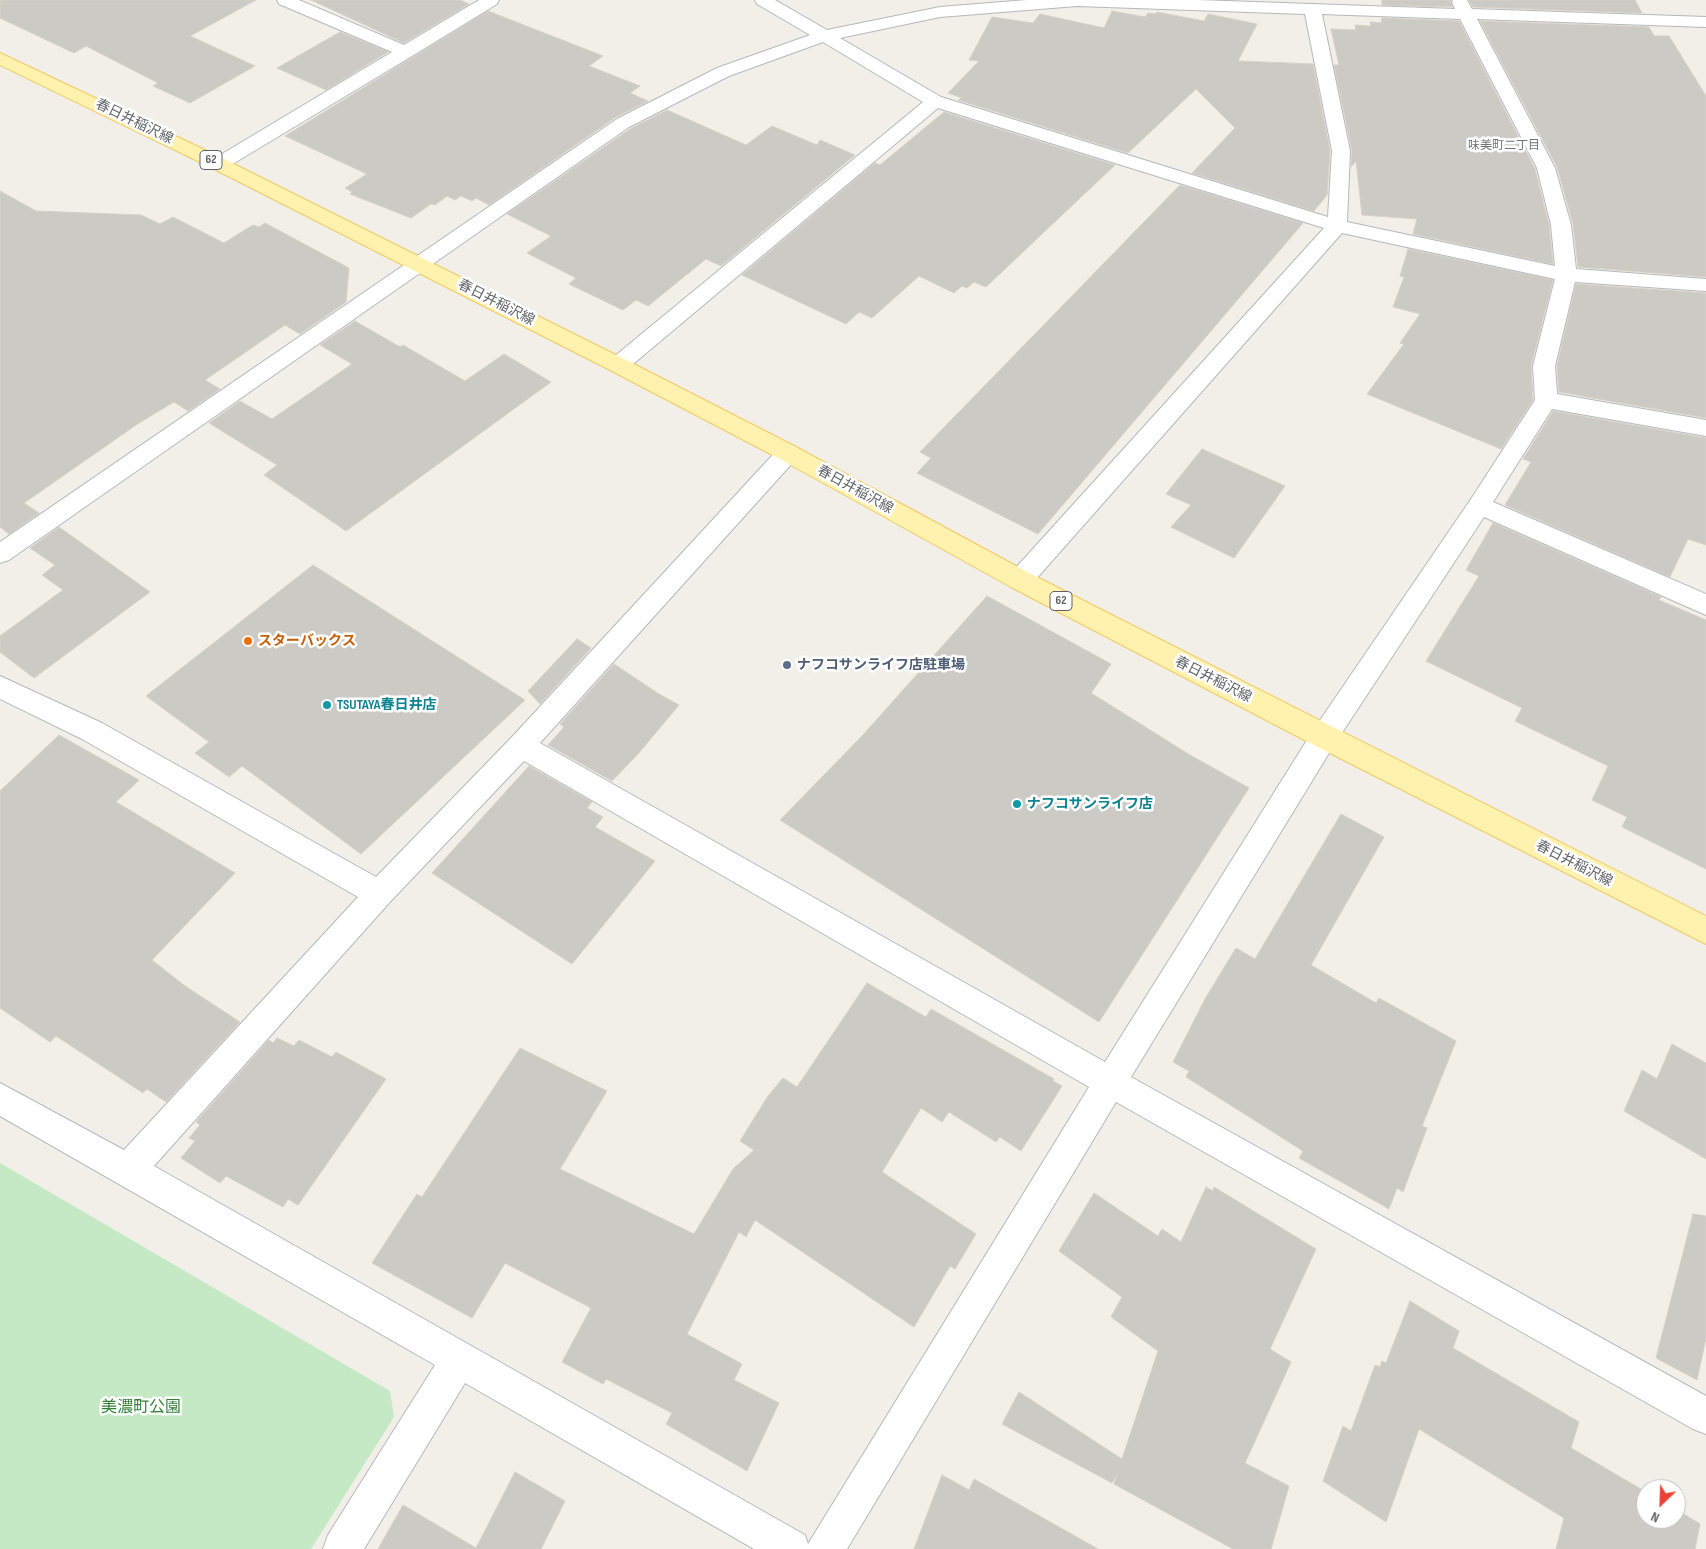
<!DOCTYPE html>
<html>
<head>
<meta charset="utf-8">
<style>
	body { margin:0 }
	#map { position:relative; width:1706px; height:1549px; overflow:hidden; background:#f1efe8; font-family:"Sofia Sans Condensed",sans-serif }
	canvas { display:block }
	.north { position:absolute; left:1636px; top:1479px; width:50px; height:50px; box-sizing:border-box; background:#fff; border:1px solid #bfc1c3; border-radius:50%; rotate:204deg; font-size:14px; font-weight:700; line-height:20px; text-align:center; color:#5f6368 }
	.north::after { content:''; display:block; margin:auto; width:18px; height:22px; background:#ea4335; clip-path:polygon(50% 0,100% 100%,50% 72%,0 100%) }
</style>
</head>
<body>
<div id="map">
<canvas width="1706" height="1549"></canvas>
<div class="north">N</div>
</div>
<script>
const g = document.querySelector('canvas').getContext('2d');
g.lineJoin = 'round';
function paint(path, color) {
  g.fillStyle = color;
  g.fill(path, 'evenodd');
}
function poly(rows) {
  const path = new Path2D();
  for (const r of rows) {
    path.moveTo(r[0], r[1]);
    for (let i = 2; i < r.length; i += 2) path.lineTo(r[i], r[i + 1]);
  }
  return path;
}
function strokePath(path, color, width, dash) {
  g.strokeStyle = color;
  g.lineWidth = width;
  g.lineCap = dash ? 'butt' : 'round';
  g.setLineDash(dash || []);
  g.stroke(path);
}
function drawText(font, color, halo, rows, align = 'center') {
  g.font = font + ' "Sofia Sans Condensed","Noto Sans JP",sans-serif';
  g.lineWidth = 5;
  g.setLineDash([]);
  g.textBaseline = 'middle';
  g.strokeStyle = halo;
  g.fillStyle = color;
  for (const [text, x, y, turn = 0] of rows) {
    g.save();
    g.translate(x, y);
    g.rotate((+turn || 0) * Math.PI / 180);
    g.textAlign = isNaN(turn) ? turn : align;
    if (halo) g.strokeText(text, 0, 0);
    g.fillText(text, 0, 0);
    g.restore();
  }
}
paint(poly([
	[0,1163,390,1391,394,1417,311,1549,0,1549]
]), '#c5e8c5');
const building = poly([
	[0,0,256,0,190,36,255,66,190,103,153,86,158,83,86,46,74,53,0,18,0,0],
	[311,0,460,0,469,4,404,43,311,0],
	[1382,0,1451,0,1452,7,1382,5,1382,0],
	[1469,0,1635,0,1642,13,1473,7,1469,0],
	[488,11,603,56,589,66,640,86,630,93,648,101,616,117,489,205,476,198,472,201,461,196,455,200,447,196,435,205,431,204,411,218,350,194,352,192,345,188,367,174,285,136,488,11],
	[1112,11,1145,17,1148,13,1156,14,1157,12,1204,21,1208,14,1257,24,1238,61,1313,64,1330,151,1327,195,1314,211,1192,173,1235,128,1196,89,1128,153,958,100,962,98,948,93,979,61,969,60,992,17,1033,23,1040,14,1104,28,1112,11],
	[1382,18,1459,21,1535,169,1549,225,1553,264,1413,234,1417,219,1362,215,1356,161,1351,167,1352,151,1334,65,1339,65,1331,29,1356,30,1355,25,1371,26,1370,22,1381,23,1382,18],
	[1480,21,1649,27,1654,36,1669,36,1706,96,1706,277,1578,267,1573,224,1557,167,1480,21],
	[340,32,388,52,326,90,277,68,340,32],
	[667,110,746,145,772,126,817,145,820,140,855,155,721,266,706,259,648,306,636,300,623,310,569,284,576,278,527,253,551,236,507,214,630,129,667,110],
	[944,112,1115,165,986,287,974,282,967,288,962,286,954,293,919,276,872,318,859,312,846,324,742,275,875,163,880,165,944,112],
	[1180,185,1303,223,1038,534,917,473,931,458,920,452,1180,185],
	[0,191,36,211,141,215,160,224,173,217,224,243,253,225,259,227,265,223,349,268,346,302,300,334,285,325,205,380,220,389,188,411,174,402,139,423,24,503,39,513,9,534,0,527,0,191],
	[1408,249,1553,280,1531,366,1533,400,1501,449,1367,394,1404,344,1400,343,1420,314,1393,307,1404,277,1400,276,1408,249],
	[1576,284,1706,293,1706,418,1559,392,1557,366,1576,284],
	[355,321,400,347,403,345,465,381,504,354,551,382,346,531,264,475,277,465,209,423,240,401,272,419,352,364,320,345,355,321],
	[1553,411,1706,438,1706,545,1688,539,1670,577,1505,505,1531,462,1523,459,1553,411],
	[1202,449,1285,486,1234,558,1171,527,1191,505,1166,494,1202,449],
	[1493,523,1661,597,1659,600,1706,620,1706,869,1622,827,1627,817,1592,800,1608,766,1515,721,1522,708,1426,661,1479,576,1466,570,1493,523],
	[59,527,150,592,34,678,0,652,0,636,63,590,42,575,55,565,30,548,59,527],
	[313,565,525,700,361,854,242,766,229,777,195,753,209,742,146,696,313,565],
	[987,596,1111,664,1091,693,1190,755,1249,788,1099,1022,780,820,862,736,987,596],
	[577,639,591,648,540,704,528,691,577,639],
	[614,664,659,694,679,705,638,754,612,781,548,745,564,727,560,724,614,664],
	[59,735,139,780,116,802,235,873,152,960,185,986,240,1022,166,1102,147,1089,143,1093,56,1036,50,1042,0,1008,0,791,59,735],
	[529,766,592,802,587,808,603,817,595,827,655,861,572,964,432,873,529,766],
	[1341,814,1384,837,1311,965,1376,1003,1379,998,1456,1041,1422,1126,1427,1128,1403,1192,1397,1188,1389,1209,1299,1158,1303,1151,1186,1077,1189,1071,1173,1062,1205,999,1236,948,1255,959,1341,814],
	[867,983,926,1017,931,1009,1054,1079,1053,1081,1062,1086,1021,1151,1000,1137,996,1142,949,1112,942,1122,921,1108,882,1172,976,1234,955,1269,950,1266,914,1327,755,1220,746,1237,739,1232,687,1334,742,1364,734,1380,779,1403,747,1471,666,1424,672,1413,606,1379,603,1384,562,1362,591,1308,505,1263,472,1318,372,1263,417,1194,422,1197,520,1048,607,1091,560,1169,694,1234,733,1169,754,1150,740,1141,768,1096,783,1078,797,1087,867,983],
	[277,1038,294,1046,299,1040,332,1057,336,1052,386,1079,298,1205,288,1199,283,1207,226,1176,220,1183,181,1158,195,1141,189,1138,200,1125,196,1122,269,1040,273,1043,277,1038],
	[1672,1044,1706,1063,1706,1159,1624,1111,1642,1070,1657,1079,1672,1044],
	[1206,1187,1213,1191,1214,1187,1316,1249,1270,1349,1291,1362,1245,1463,1289,1486,1271,1549,1233,1549,1114,1484,1117,1474,1112,1483,1002,1424,1019,1392,1122,1459,1158,1351,1111,1317,1122,1297,1059,1251,1094,1193,1158,1236,1162,1229,1181,1242,1206,1187],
	[1693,1214,1706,1216,1706,1338,1697,1380,1656,1358,1693,1214],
	[1410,1301,1459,1331,1453,1348,1579,1422,1571,1448,1646,1492,1646,1519,1676,1519,1676,1509,1700,1524,1695,1549,1556,1549,1564,1518,1419,1429,1386,1522,1323,1481,1343,1426,1351,1431,1375,1365,1380,1367,1382,1361,1386,1363,1410,1301],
	[515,1472,565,1501,541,1549,378,1549,403,1505,476,1548,515,1472],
	[942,1475,969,1490,974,1479,1098,1549,914,1549,942,1475]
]);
paint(building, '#cccac5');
strokePath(building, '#d6d1c6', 1);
const minor = poly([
	[277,0,299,0,404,45,479,0,499,0,497,4,412,56,226,168,219,170,212,168,210,164,212,160,392,52,279,4,277,0],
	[755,0,775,0,827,30,940,7,1027,0,1197,0,1455,9,1452,2,1453,0,1467,0,1472,9,1706,17,1706,27,1477,19,1555,168,1571,225,1576,269,1706,279,1706,291,1575,282,1555,366,1557,394,1706,420,1706,436,1552,409,1493,502,1706,594,1706,615,1484,517,1334,745,1131,1077,1706,1396,1706,1434,1693,1429,1116,1102,847,1549,754,1549,465,1383,364,1549,323,1549,328,1535,435,1365,0,1116,0,1083,124,1150,358,897,82,739,0,699,0,676,102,723,376,877,511,738,780,447,788,445,796,447,799,453,796,459,540,743,1105,1062,1314,729,1471,499,1535,400,1533,366,1555,279,1342,233,1029,587,1020,589,1011,587,1008,580,1011,573,1324,228,938,108,626,370,618,372,610,370,607,365,610,360,923,102,823,42,729,76,629,127,9,560,0,563,0,542,617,119,717,68,810,35,757,4,755,0],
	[1077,6,1305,14,1332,151,1328,217,941,97,840,38,940,17,1077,6],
	[1322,14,1460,19,1537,168,1551,225,1555,266,1347,222,1350,151,1322,14],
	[524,761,1089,1087,808,1544,805,1535,154,1166,389,903,524,761]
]);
const major = poly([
	[0,53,226,160,626,360,796,447,1029,573,1706,916,1706,944,1314,745,1011,587,780,459,610,370,212,168,0,65,0,53]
]);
strokePath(minor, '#b5b8bc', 2);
strokePath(major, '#f2c960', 2);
paint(minor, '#fff');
paint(major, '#fff2af');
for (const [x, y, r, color] of [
	[248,641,5,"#e8710a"],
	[787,665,5,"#5c6f8a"],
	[327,705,5,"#0f9aa8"],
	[1017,804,5,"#0f9aa8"]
]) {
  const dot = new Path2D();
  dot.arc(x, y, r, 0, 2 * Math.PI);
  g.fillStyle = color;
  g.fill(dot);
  strokePath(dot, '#fff', 2);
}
drawText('12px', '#70757a', '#fff', [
	["味美町二丁目",1504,146]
]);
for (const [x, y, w] of [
	[211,160,22],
	[1061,601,22]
]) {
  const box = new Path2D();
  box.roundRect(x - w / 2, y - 9.5, w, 19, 4);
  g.fillStyle = '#fff';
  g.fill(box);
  strokePath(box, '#5f6368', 1);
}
drawText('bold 12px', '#5f6368', null, [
	["62",211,160],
	["62",1061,601]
]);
drawText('14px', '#5f6368', '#fff', [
	["春日井稲沢線",134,122,26],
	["春日井稲沢線",496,303,27],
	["春日井稲沢線",855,490,29],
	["春日井稲沢線",1213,680,27],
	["春日井稲沢線",1574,864,27]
]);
drawText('bold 14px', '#c56008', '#fff', [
	["スターバックス",258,641]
], 'left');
drawText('bold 14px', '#4e5e75', '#fff', [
	["ナフコサンライフ店駐車場",797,665]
], 'left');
drawText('bold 14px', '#0d838f', '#fff', [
	["TSUTAYA春日井店",337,705],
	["ナフコサンライフ店",1027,804]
], 'left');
drawText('16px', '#348238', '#fff', [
	["美濃町公園",141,1408]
]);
</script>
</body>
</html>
